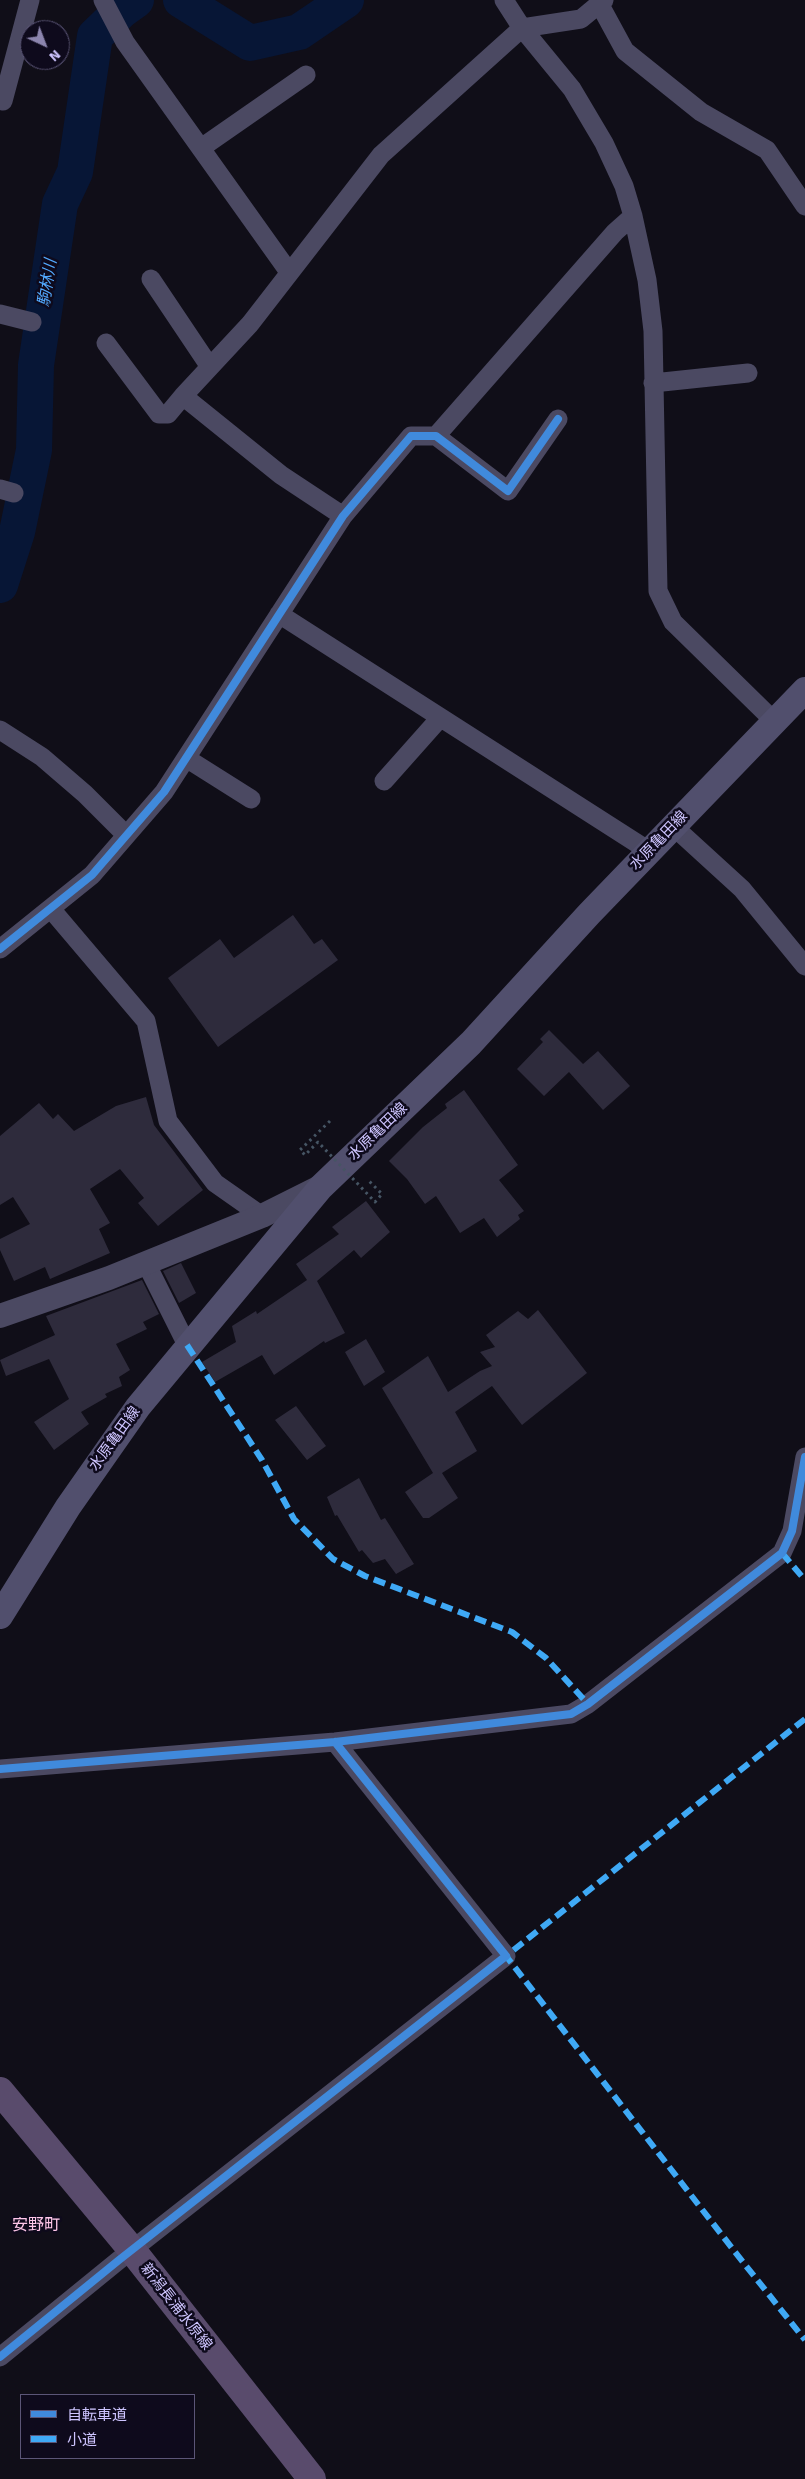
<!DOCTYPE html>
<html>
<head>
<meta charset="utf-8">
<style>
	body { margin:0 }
	#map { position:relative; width:805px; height:2479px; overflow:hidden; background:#100e18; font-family:Signika,"Noto Sans JP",sans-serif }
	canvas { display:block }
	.legend { position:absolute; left:20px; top:2394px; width:175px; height:65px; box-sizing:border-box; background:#0e0a1c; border:1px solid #5b5577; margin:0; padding:6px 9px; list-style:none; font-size:15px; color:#cec5ff }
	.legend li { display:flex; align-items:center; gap:10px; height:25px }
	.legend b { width:25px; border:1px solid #5b5577 }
	.north { position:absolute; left:20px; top:20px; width:50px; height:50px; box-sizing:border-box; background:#0e0a1c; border:1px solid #5b5577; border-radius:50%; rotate:137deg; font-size:14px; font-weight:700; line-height:20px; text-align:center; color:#cec5ff }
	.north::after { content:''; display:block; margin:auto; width:18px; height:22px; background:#8c85ae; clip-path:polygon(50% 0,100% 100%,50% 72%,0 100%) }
</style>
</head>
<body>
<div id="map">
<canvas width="805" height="2479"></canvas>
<ul class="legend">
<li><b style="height:6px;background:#408adc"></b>自転車道</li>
<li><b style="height:6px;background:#3fa9f5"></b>小道</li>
</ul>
<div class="north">N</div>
</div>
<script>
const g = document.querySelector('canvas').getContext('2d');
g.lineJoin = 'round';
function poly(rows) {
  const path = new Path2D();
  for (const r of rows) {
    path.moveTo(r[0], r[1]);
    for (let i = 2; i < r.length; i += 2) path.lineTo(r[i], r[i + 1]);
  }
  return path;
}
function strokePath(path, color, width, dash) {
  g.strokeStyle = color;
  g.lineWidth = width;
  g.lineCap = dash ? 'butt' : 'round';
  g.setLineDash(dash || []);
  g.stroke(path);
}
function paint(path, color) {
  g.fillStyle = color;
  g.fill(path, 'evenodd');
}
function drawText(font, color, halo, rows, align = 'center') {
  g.font = font + ' Signika,"Noto Sans JP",sans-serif';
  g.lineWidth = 5;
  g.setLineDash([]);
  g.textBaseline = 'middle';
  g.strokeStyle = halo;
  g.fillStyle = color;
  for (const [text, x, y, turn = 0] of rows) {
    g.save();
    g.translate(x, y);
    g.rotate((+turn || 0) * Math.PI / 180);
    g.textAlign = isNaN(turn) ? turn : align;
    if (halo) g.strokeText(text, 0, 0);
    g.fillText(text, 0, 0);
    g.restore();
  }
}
strokePath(poly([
	[181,0,250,43,299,32,346,0],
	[0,585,17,532,34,450,36,365,60,204,75,172,95,36,122,10,136,0]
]), '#071636', 36);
paint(poly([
	[293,915,314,944,322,939,338,960,218,1047,168,978,220,939,234,958],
	[549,1030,583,1064,598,1051,630,1086,603,1110,569,1072,544,1096,517,1069,543,1042,540,1039],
	[464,1090,518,1165,499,1180,524,1211,518,1215,520,1219,497,1237,484,1218,460,1233,436,1196,425,1204,407,1179,389,1161,423,1127,447,1108,445,1104],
	[146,1097,154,1125,203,1190,158,1226,138,1203,144,1198,120,1169,90,1189,110,1223,99,1229,110,1253,50,1279,45,1267,14,1281,0,1250,0,1239,30,1224,13,1197,0,1205,0,1136,39,1103,53,1119,58,1114,74,1131,116,1106],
	[366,1201,390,1232,361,1258,354,1250,317,1281,345,1333,325,1343,324,1341,274,1375,262,1355,215,1382,202,1362,236,1342,232,1326,256,1311,257,1314,307,1280,296,1264,339,1234,332,1227],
	[181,1263,196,1293,179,1303,163,1271],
	[142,1280,159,1314,143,1322,147,1329,116,1344,130,1370,119,1377,122,1386,105,1394,107,1397,81,1412,89,1424,54,1450,34,1422,69,1399,49,1359,6,1376,0,1360,55,1335,46,1316],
	[538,1310,587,1373,522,1425,492,1386,455,1412,477,1451,442,1473,458,1498,429,1518,423,1518,405,1492,433,1473,382,1388,428,1356,448,1392,480,1371,492,1366,480,1352,495,1347,486,1335,518,1311,528,1319],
	[366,1339,385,1372,364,1386,345,1352],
	[296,1406,326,1446,307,1460,275,1420],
	[359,1478,381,1520,385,1518,414,1564,396,1574,385,1559,373,1563,362,1550,359,1552,337,1515,335,1516,327,1497]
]), '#2e2b3c');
strokePath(poly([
	[103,0,125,42,289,272],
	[504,0,522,28,572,89,604,143,624,186,633,216,647,280,653,331,658,591,673,622,775,722],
	[600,5,625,51,701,112,767,150,805,206],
	[3,101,30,0],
	[201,148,306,75],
	[151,279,210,367],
	[0,314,32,322],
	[106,343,159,414,168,414,183,396],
	[653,383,748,373],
	[436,436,615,232,633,216],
	[0,489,14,493],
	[343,516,281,475,183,396,250,324,381,155,522,28,581,19,604,0],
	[279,614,649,851],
	[0,730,42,757,85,794,125,834],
	[186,758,251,799],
	[384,781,440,718],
	[673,826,742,889,805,966],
	[51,909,146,1021,168,1121,215,1183,262,1216],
	[0,949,92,875,164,792,343,516,411,436,436,436,508,491,558,419],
	[146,1263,187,1345],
	[0,1769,335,1742,571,1714,588,1704,782,1553,792,1531,805,1457],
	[0,2357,119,2260,506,1956,335,1742]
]), '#4b4962', 19);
strokePath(poly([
	[0,1316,109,1278,262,1216,320,1187]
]), '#4b4962', 24);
strokePath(poly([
	[0,1616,68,1507,138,1407,321,1187,471,1043,589,914,805,690]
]), '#514f6d', 26);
strokePath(poly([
	[0,2091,132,2250,312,2479]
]), '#594b6c', 28);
strokePath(poly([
	[330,1121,300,1150,305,1155,318,1142,375,1202,382,1194,368,1180]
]), '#465564', 3, [2.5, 4]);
strokePath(poly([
	[187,1345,262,1460,294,1519,333,1559,365,1576,512,1632,546,1658,588,1704],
	[782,1553,805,1580],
	[805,1719,506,1956,735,2252,805,2340]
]), '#3fa9f5', 6, [12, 6]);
strokePath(poly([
	[0,949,92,875,164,792,343,516,411,436,436,436,508,491,558,419],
	[0,1769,335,1742,571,1714,588,1704,782,1553,792,1531,805,1457],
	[0,2357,119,2260,506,1956,335,1742]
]), '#408adc', 8);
drawText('15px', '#cec5ff', '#0e0a1c', [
	["水原亀田線",659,841,-46],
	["水原亀田線",378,1132,-44],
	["水原亀田線",115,1439,-54],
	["新潟長浦水原線",176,2307,52]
]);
drawText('italic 16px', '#53aaff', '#0e0a1c', [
	["駒林川",48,283,-81]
]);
drawText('16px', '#ffc7e9', '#0e0a1c', [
	["安野町",36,2226]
]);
</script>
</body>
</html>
